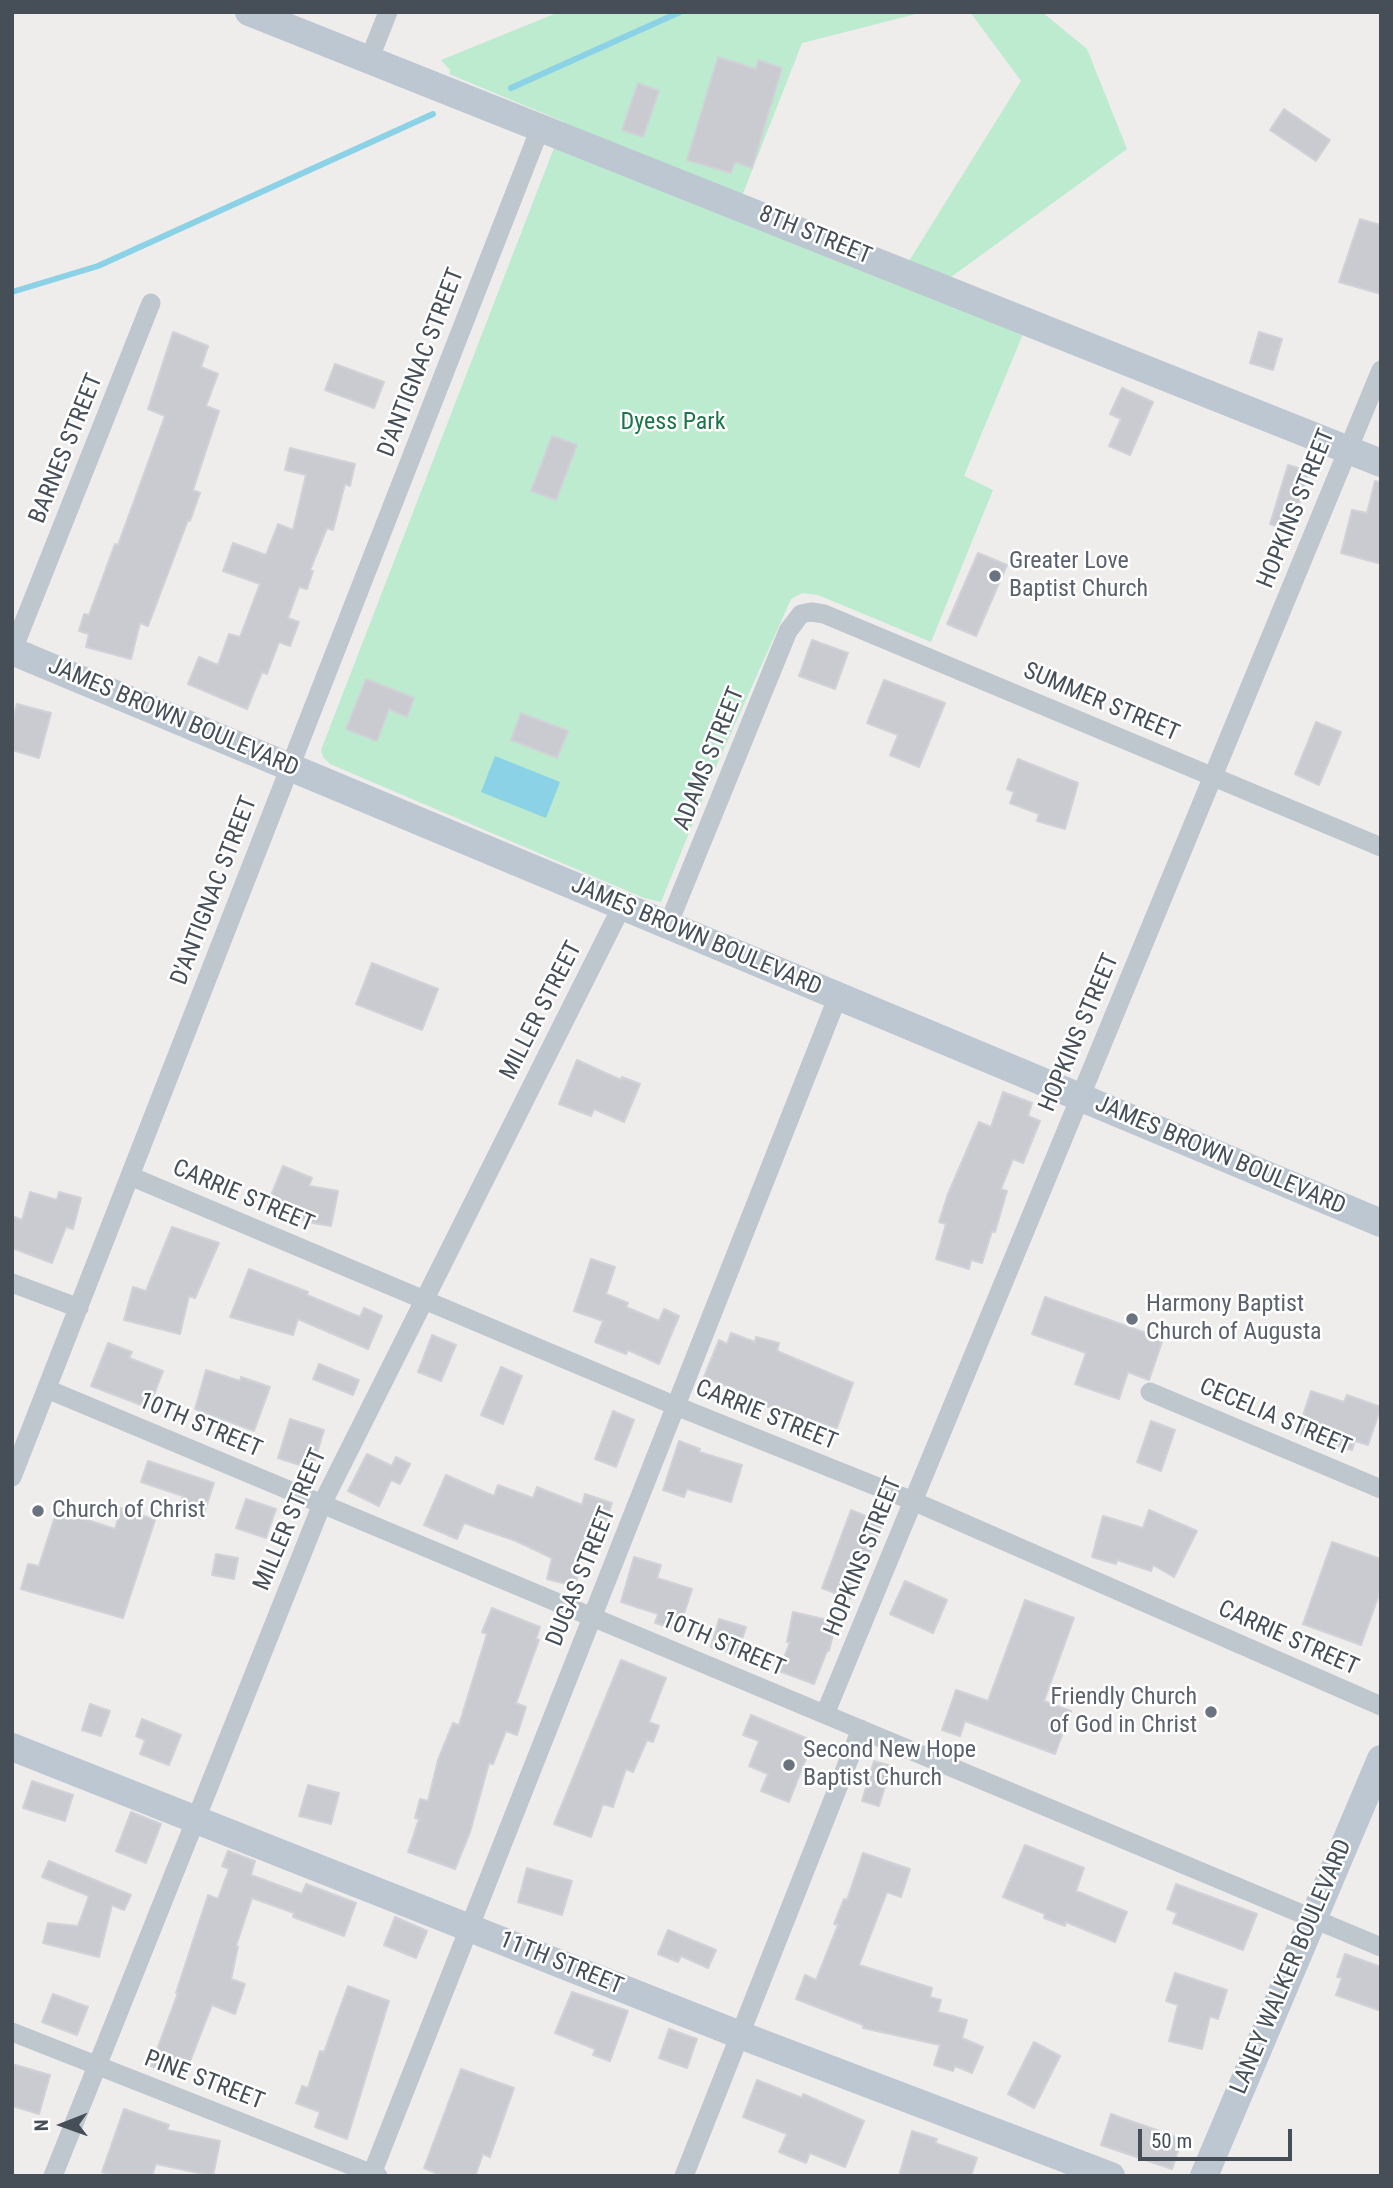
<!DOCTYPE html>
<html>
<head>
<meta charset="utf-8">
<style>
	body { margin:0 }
	#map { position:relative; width:1393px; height:2188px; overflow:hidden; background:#efecec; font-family:"Roboto Condensed",sans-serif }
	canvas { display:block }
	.frame { position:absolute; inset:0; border:14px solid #464f58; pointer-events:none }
	.north { position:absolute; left:28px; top:2090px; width:70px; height:70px; -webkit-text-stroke:5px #fff; paint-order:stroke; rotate:269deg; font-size:19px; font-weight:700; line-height:28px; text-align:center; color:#464f58 }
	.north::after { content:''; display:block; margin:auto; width:24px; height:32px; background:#464f58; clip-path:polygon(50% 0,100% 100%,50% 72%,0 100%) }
	.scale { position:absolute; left:1138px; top:2129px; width:154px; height:32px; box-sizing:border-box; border:4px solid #464f58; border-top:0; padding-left:9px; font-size:21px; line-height:24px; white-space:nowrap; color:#464f58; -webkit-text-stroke:5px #fff; paint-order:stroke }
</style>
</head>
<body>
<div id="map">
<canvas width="1393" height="2188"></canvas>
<div class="frame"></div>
<div class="north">N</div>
<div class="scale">50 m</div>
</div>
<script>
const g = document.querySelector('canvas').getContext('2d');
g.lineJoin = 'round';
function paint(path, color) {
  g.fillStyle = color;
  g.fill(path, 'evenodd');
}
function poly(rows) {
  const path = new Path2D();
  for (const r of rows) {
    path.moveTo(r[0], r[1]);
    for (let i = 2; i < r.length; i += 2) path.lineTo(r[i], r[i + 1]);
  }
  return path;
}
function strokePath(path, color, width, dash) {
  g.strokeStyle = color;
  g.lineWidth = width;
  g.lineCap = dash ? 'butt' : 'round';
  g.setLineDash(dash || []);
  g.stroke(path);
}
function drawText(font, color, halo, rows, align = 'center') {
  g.font = font + ' "Roboto Condensed",sans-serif';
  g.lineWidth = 5;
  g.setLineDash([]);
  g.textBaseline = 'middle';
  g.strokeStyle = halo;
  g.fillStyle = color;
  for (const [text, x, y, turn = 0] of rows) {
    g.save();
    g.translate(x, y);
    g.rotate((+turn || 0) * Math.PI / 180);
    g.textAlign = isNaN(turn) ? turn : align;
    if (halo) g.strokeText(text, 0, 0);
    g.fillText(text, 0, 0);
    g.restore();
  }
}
paint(poly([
	[559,12,924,12,802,43,733,219,1023,334,964,476,993,490,931,642,818,595,802,593,791,599,715,769,661,902,644,898,330,764,323,757,321,750,564,122,449,74,450,70,441,60],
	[970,12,1042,12,1087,49,1127,149,951,277,909,261,1021,81]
]), '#bcebcf');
paint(poly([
	[495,756,560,782,546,818,481,792]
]), '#8bd2e6');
strokePath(poly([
	[511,88,680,12],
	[12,292,98,266,433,114]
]), '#8bd2e6', 6);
const building = poly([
	[718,57,756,69,758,60,782,68,752,168,735,162,731,173,687,160,718,57],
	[638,83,659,91,643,137,622,130,638,83],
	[1284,109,1330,140,1316,161,1270,130,1284,109],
	[1360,219,1381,225,1381,294,1339,282,1360,219],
	[173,332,208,346,201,367,218,374,206,406,219,411,193,490,200,493,190,521,188,520,148,626,140,623,131,659,86,647,89,634,79,631,84,614,89,615,115,544,118,545,165,416,148,409,173,332],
	[1259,332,1282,339,1273,370,1250,363,1259,332],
	[335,364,384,382,374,408,325,390,335,364],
	[1122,388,1153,402,1130,455,1109,446,1121,419,1110,414,1122,388],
	[552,436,577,445,556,500,531,491,552,436],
	[290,448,355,464,350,486,345,484,333,530,327,528,310,570,313,571,307,589,299,587,288,618,299,622,290,646,279,642,267,674,262,672,247,709,188,684,199,657,218,665,229,634,240,637,260,584,223,571,233,543,266,555,278,524,293,530,306,475,285,470,290,448],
	[1288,465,1309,471,1291,531,1270,524,1288,465],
	[1375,481,1381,482,1381,564,1341,553,1352,510,1367,513,1375,481],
	[978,553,1007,565,976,636,947,624,978,553],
	[812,640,848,653,835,689,799,676,812,640],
	[366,679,414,698,407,717,389,709,377,741,346,729,366,679],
	[884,680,945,703,919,767,890,755,898,735,867,723,884,680],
	[17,704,51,713,39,758,12,750,12,723,17,704],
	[521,713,568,731,557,758,511,740,521,713],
	[1316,722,1341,732,1319,785,1295,774,1316,722],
	[1018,759,1078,783,1065,829,1037,821,1039,814,1010,803,1014,792,1007,789,1018,759],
	[372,963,438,989,422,1030,356,1004,372,963],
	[577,1060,621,1080,622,1077,640,1084,624,1122,594,1109,591,1116,559,1104,577,1060],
	[1003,1092,1032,1103,1028,1116,1040,1121,1023,1163,1013,1159,1001,1189,1007,1191,995,1232,992,1231,982,1263,971,1260,969,1269,936,1259,946,1224,939,1222,948,1194,979,1122,991,1127,1003,1092],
	[283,1166,312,1178,309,1186,338,1191,331,1226,307,1222,268,1203,283,1166],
	[30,1192,57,1200,59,1192,81,1198,73,1229,66,1227,52,1263,12,1248,12,1216,22,1220,30,1192],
	[172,1227,219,1243,195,1298,189,1296,180,1334,124,1320,133,1287,146,1291,172,1227],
	[591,1259,615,1267,606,1294,628,1303,626,1307,659,1321,664,1309,679,1316,659,1364,628,1350,626,1354,595,1342,603,1321,574,1311,591,1259],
	[249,1269,308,1292,307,1295,360,1317,364,1308,382,1316,368,1349,298,1319,293,1335,230,1317,249,1269],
	[1045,1297,1163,1339,1149,1380,1128,1372,1119,1399,1075,1384,1086,1353,1032,1334,1045,1297],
	[731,1333,755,1342,756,1337,779,1343,777,1351,853,1383,837,1428,740,1398,742,1392,704,1377,719,1340,727,1344,731,1333],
	[432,1335,456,1345,441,1381,418,1372,432,1335],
	[108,1343,132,1352,129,1358,163,1371,149,1408,91,1386,108,1343],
	[319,1364,359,1380,353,1395,313,1379,319,1364],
	[501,1367,522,1376,503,1424,481,1415,501,1367],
	[206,1370,240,1381,241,1377,270,1387,254,1431,195,1409,206,1370],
	[1311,1391,1344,1402,1347,1395,1381,1407,1368,1445,1355,1441,1352,1450,1297,1434,1311,1391],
	[613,1411,634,1420,616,1467,595,1459,613,1411],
	[290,1419,324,1430,312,1469,278,1458,290,1419],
	[1151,1421,1175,1430,1161,1471,1137,1462,1151,1421],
	[679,1441,700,1449,699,1452,742,1465,731,1502,687,1489,684,1497,663,1490,679,1441],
	[367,1454,392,1466,396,1457,410,1464,400,1484,391,1480,379,1506,348,1491,367,1454],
	[148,1461,214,1483,202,1519,178,1510,183,1496,141,1482,148,1461],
	[446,1475,494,1496,498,1485,533,1498,537,1487,582,1505,585,1494,612,1503,606,1521,593,1517,575,1586,547,1579,552,1558,516,1541,464,1523,457,1539,424,1525,446,1475],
	[246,1499,276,1509,266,1538,236,1528,246,1499],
	[121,1508,155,1520,123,1618,21,1589,28,1564,39,1566,57,1510,115,1529,121,1508],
	[851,1510,883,1523,850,1599,822,1588,851,1510],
	[1149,1510,1197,1531,1174,1577,1153,1565,1151,1571,1117,1560,1116,1564,1092,1557,1103,1516,1143,1528,1149,1510],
	[1332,1542,1381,1559,1381,1589,1361,1645,1303,1624,1332,1542],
	[216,1554,238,1558,234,1579,212,1575,216,1554],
	[634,1557,661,1565,657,1578,692,1589,679,1630,655,1623,658,1614,621,1602,634,1557],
	[905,1581,947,1600,933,1633,890,1614,905,1581],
	[1025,1600,1074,1618,1044,1701,1071,1711,1055,1754,965,1721,960,1736,942,1730,956,1690,988,1701,1025,1600],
	[492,1608,540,1627,536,1639,539,1640,516,1703,526,1707,517,1735,506,1731,493,1764,489,1763,470,1832,455,1869,408,1852,419,1819,415,1818,420,1799,428,1801,438,1760,453,1723,459,1725,487,1634,482,1632,492,1608],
	[793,1612,836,1622,829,1651,827,1651,814,1684,779,1671,790,1642,787,1642,793,1612],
	[719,1619,746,1627,737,1655,711,1647,719,1619],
	[621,1660,666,1678,649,1722,659,1726,653,1742,647,1740,633,1772,626,1769,613,1807,603,1804,591,1837,554,1824,621,1660],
	[90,1704,110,1711,101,1736,82,1730,90,1704],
	[751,1715,813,1741,789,1802,761,1791,768,1774,749,1766,759,1741,743,1735,751,1715],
	[142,1719,181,1735,169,1765,140,1754,145,1740,136,1736,142,1719],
	[874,1761,891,1766,879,1806,862,1801,874,1761],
	[32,1781,73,1795,65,1821,23,1808,32,1781],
	[308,1785,339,1793,331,1824,299,1816,308,1785],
	[131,1812,161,1824,146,1863,116,1851,131,1812],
	[1025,1845,1084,1868,1076,1891,1127,1912,1115,1942,1066,1922,1065,1926,1044,1918,1045,1914,1003,1897,1025,1845],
	[228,1851,255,1861,251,1875,302,1894,306,1884,356,1903,344,1936,293,1917,294,1913,252,1898,236,1946,238,1947,231,1979,245,1984,235,2014,212,2005,184,2077,151,2066,178,1993,176,1993,208,1895,218,1899,229,1869,222,1866,228,1851],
	[863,1853,910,1869,901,1897,887,1892,859,1965,932,1988,930,1997,941,2000,938,2012,967,2020,962,2038,983,2047,972,2073,955,2066,953,2071,934,2065,940,2045,863,2028,863,2025,796,1999,805,1975,816,1980,838,1925,834,1924,844,1899,847,1900,863,1853],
	[49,1861,131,1895,124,1910,112,1905,99,1957,43,1943,48,1923,78,1926,89,1896,42,1877,49,1861],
	[527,1868,572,1881,562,1915,518,1902,527,1868],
	[1176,1884,1257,1914,1243,1950,1173,1923,1177,1913,1167,1909,1176,1884],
	[395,1917,427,1931,416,1958,384,1945,395,1917],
	[668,1930,716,1950,708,1968,681,1956,678,1962,658,1954,668,1930],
	[1345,1954,1381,1967,1381,2011,1336,1995,1342,1978,1337,1977,1345,1954],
	[1175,1973,1227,1990,1218,2019,1210,2016,1202,2049,1169,2041,1178,2005,1166,2001,1175,1973],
	[348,1986,389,2001,347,2139,315,2127,320,2112,296,2103,302,2086,308,2088,320,2051,324,2052,348,1986],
	[572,1992,628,2011,610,2061,593,2055,595,2049,555,2033,572,1992],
	[53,1994,88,2007,77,2035,42,2022,53,1994],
	[669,2029,697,2039,687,2068,659,2058,669,2029],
	[1034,2042,1060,2056,1034,2108,1008,2094,1034,2042],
	[12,2064,50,2075,39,2114,12,2106,12,2064],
	[461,2069,514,2088,490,2157,483,2154,475,2176,443,2176,424,2168,461,2069],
	[757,2080,802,2098,803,2094,864,2121,845,2167,810,2153,806,2163,779,2152,787,2134,743,2117,757,2080],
	[124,2109,169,2125,167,2130,220,2141,213,2176,156,2164,152,2176,113,2176,102,2172,124,2109],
	[1111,2114,1182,2139,1172,2169,1101,2145,1111,2114],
	[912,2131,937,2139,935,2143,977,2158,971,2176,899,2176,912,2131]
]);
paint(building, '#cacbd1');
strokePath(building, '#d0d2d8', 2);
strokePath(poly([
	[369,60,388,12],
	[12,652,151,303],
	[668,925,788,631,801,614,811,612,824,614,1381,847],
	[130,1176,676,1406,913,1501,1381,1706],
	[12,1283,79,1308],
	[47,1389,1381,1947],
	[1150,1392,1381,1489],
	[12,1477,541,126],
	[825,1714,1381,370],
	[12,2032,378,2176],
	[53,2176,322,1504,622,906],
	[371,2176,838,996],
	[684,2176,861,1729]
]), '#bec6ce', 19);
strokePath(poly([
	[249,12,1381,463],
	[12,651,1381,1223],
	[12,1747,740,2035,1111,2176],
	[1204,2176,1381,1759]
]), '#bdc7d2', 28);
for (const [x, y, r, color] of [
	[995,576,7,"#6b7280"],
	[1132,1319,7,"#6b7280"],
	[38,1511,7,"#6b7280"],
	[1211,1712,7,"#6b7280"],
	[789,1765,7,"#6b7280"]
]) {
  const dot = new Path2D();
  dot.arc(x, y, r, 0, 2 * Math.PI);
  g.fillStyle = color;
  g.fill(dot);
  strokePath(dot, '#fff', 2.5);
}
drawText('24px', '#464f58', '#fff', [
	["8TH STREET",815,236,22],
	["D'ANTIGNAC STREET",422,363,-69],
	["BARNES STREET",67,449,-68],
	["HOPKINS STREET",1297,509,-68],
	["SUMMER STREET",1101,703,23],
	["JAMES BROWN BOULEVARD",173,718,23],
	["ADAMS STREET",710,759,-68],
	["D'ANTIGNAC STREET",215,891,-69],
	["JAMES BROWN BOULEVARD",696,937,23],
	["MILLER STREET",542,1011,-63],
	["HOPKINS STREET",1080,1033,-67],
	["JAMES BROWN BOULEVARD",1220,1156,23],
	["CARRIE STREET",243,1197,23],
	["CARRIE STREET",766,1416,22],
	["CECELIA STREET",1275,1418,23],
	["10TH STREET",200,1426,23],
	["MILLER STREET",291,1520,-67],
	["HOPKINS STREET",864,1557,-68],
	["DUGAS STREET",582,1577,-68],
	["CARRIE STREET",1288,1639,24],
	["10TH STREET",723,1645,23],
	["11TH STREET",561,1964,22],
	["LANEY WALKER BOULEVARD",1292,1967,-67],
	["PINE STREET",204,2081,21]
]);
drawText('24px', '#1b7549', '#fff', [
	["Dyess Park",673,423]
]);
drawText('24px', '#5b616d', '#fff', [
	["Greater Love",1009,562],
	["Baptist Church",1009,590],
	["Harmony Baptist",1146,1305],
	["Church of Augusta",1146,1333],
	["Church of Christ",52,1511],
	["Friendly Church",1197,1698,"right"],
	["of God in Christ",1197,1726,"right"],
	["Second New Hope",803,1751],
	["Baptist Church",803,1779]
], 'left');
</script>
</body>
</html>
